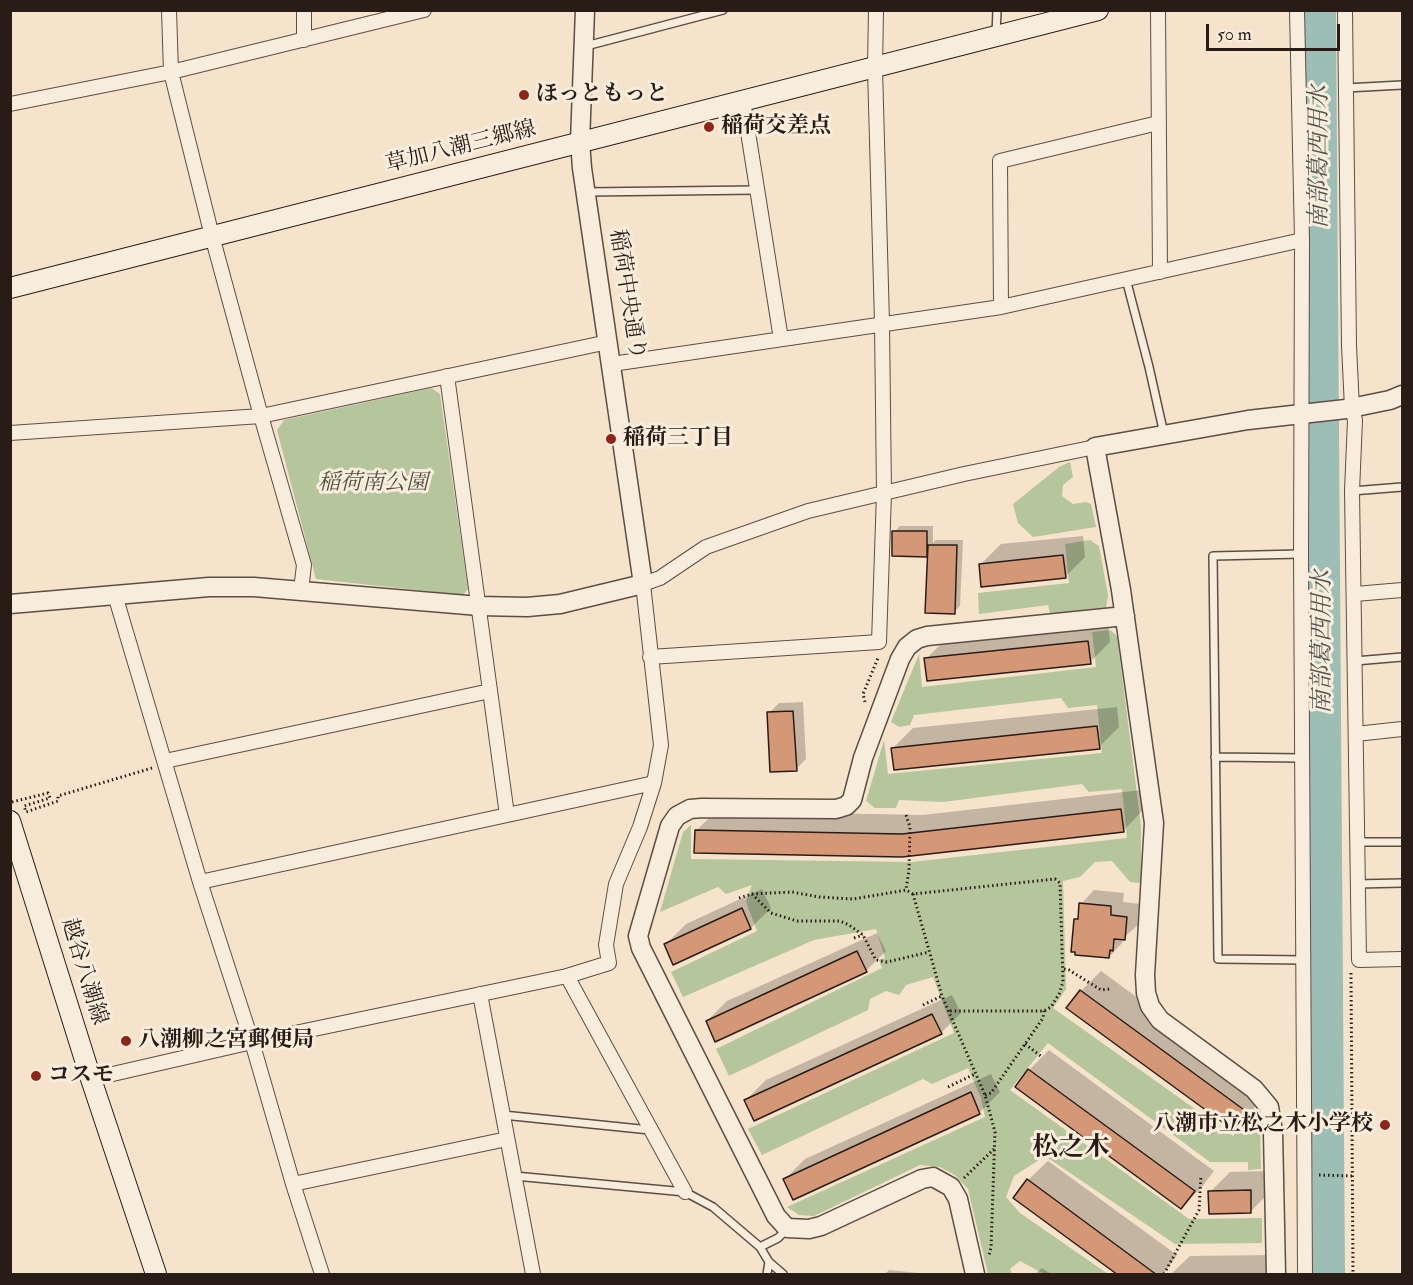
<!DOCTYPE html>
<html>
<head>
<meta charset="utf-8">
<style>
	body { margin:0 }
	#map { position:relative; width:1413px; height:1285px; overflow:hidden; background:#f5e3cb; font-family:"IM FELL Double Pica",serif }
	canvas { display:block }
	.frame { position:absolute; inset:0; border:12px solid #291c17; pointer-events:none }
	.scale { position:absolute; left:1206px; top:24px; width:134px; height:27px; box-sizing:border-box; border:3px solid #291c17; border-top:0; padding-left:8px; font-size:18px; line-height:21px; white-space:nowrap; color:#291c17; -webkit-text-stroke:4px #f8eddd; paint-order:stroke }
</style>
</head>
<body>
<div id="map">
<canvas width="1413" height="1285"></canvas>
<div class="frame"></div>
<div class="scale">50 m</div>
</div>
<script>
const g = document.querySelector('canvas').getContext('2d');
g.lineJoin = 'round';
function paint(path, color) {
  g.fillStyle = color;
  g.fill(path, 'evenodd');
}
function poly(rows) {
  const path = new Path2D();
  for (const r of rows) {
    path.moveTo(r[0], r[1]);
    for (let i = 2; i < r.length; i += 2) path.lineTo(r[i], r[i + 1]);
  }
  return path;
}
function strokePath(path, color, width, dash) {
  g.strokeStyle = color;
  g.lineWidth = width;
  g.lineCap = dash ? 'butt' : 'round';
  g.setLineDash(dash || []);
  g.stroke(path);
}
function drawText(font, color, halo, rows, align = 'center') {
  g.font = font + ' "IM FELL Double Pica","Noto Serif JP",serif';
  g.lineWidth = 6;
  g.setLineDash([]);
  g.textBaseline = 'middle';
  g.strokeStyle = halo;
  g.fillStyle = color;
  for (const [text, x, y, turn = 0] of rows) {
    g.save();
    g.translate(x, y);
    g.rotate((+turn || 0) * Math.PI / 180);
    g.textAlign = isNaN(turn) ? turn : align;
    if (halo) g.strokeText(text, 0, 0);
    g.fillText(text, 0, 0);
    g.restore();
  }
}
paint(poly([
	[431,388,440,394,468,589,463,595,316,579,277,430,284,420],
	[1070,462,1073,477,1063,485,1062,496,1073,504,1086,502,1091,504,1096,527,1033,537,1018,523,1013,504,1059,467],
	[1090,540,1099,546,1108,595,1106,608,1050,613,1048,605,979,614,978,593,1069,583,1065,544],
	[1110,630,1117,636,1141,826,1141,883,1130,882,1112,861,1095,862,1080,877,1063,881,1066,989,1053,1008,1233,1136,1253,1107,1260,1122,1261,1169,1248,1170,1248,1162,1210,1162,1048,1043,1010,1090,1189,1219,1262,1218,1262,1243,1175,1244,1045,1156,1014,1176,1006,1197,1020,1213,1108,1274,1044,1274,1020,1261,1010,1269,1012,1274,988,1274,968,1189,955,1175,940,1167,920,1165,814,1216,799,1215,787,1207,985,1117,981,1098,968,1068,932,1084,923,1079,762,1155,748,1129,954,1033,933,977,906,985,899,995,886,991,870,999,868,1010,729,1076,716,1049,882,968,879,960,885,958,876,929,814,940,683,997,671,972,757,931,746,902,752,885,726,894,718,887,660,912,683,832,691,825,691,859,912,862,1127,838,1122,789,1089,792,1082,784,943,802,899,800,896,808,875,808,866,801,884,740,888,774,1102,753,1097,705,1068,708,1061,698,914,715,910,725,899,727,891,722,919,654,922,687,1096,667,1092,632]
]), '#b5c59c');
paint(poly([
	[900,526,933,526,933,543,936,540,963,540,960,606,954,612,929,552,927,555,894,532],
	[1083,536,1085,557,1065,577,981,564,1001,544],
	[1108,622,1110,642,1090,662,926,659,946,639],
	[803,702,806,759,796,769,769,713,779,703],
	[1117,707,1119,727,1099,747,893,748,913,728],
	[1141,790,1143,810,1123,831,902,856,696,831,716,811,923,815],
	[762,889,771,908,751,928,674,963,666,944,686,924],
	[1094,890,1124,893,1123,902,1140,904,1138,925,1123,938,1122,943,1109,957,1075,920,1080,915,1081,904],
	[877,933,886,951,866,971,707,1021,727,1001],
	[1101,971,1266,1092,1253,1109,1233,1129,1081,991],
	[952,995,961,1013,941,1033,746,1100,766,1080],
	[1049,1050,1214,1171,1201,1188,1181,1208,1017,1087,1029,1070],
	[991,1074,1000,1092,980,1112,793,1198,785,1179,805,1159],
	[1048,1161,1177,1255,1165,1272,1163,1274,1121,1274,1028,1180],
	[1270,1171,1270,1192,1250,1212,1210,1192,1230,1172],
	[1271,1255,1272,1274,1171,1274,1190,1256],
	[1042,1268,1051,1274,1035,1274],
	[889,1270,918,1273,918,1274,885,1274]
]), '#0003');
strokePath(poly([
	[1320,10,1329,1274]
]), '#9cbeb5', 32);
const building = poly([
	[892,531,927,531,927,557,892,556,892,531],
	[928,545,957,545,955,614,925,613,928,545],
	[1063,555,1066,578,981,587,979,564,1063,555],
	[1088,641,1091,664,927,681,924,658,1088,641],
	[793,711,797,771,770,772,767,712,793,711],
	[1097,726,1100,749,894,770,891,748,1097,726],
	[1121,809,1124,832,902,857,694,853,695,830,902,834,1121,809],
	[1079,903,1111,906,1111,915,1127,917,1125,940,1114,939,1113,951,1110,950,1109,958,1075,955,1075,952,1071,952,1074,919,1078,919,1079,903],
	[742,908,751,929,673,965,664,944,742,908],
	[857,951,867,972,715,1042,706,1021,857,951],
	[1080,990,1247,1112,1233,1130,1066,1008,1080,990],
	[932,1014,942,1034,754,1121,744,1100,932,1014],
	[1028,1069,1195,1191,1181,1209,1015,1087,1028,1069],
	[971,1092,980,1114,793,1200,783,1179,971,1092],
	[1027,1179,1157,1275,1118,1275,1013,1198,1027,1179],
	[1251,1190,1251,1213,1209,1214,1208,1191,1251,1190]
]);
paint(building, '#d49876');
strokePath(building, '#291c17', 1.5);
const service = poly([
	[996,35,997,10],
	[586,46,723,10],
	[1346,88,1402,85],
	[586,192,757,190],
	[1126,279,1149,367,1164,434],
	[1352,491,1402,487],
	[1301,554,1213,556,1218,959,1304,960],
	[1355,661,1402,657],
	[1215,757,1302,758],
	[1357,842,1402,842],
	[1357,884,1402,883],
	[503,1115,650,1130],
	[515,1176,685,1192,713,1207,760,1247],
	[767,1274,769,1262],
	[783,1274,769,1262,760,1247,778,1238,787,1229]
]);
const minor = poly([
	[169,10,171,72,212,236,261,416,304,565,301,590],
	[1158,10,1160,272],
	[1297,10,1302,240,1301,554,1305,1274],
	[1345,10,1349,346,1352,408,1355,420,1352,491,1359,960,1402,959],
	[304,40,304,10],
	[743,101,781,339],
	[10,104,171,72,424,10],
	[1001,307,1000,161,1158,123],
	[612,364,1001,307,1302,240],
	[447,376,507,815],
	[10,433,261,416,608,342],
	[1355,594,1402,590],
	[115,595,200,882,252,1042,293,1184,322,1274],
	[650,657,879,642,884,493,882,323,875,68,876,10],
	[1356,734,1402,729],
	[165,761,490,691],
	[200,882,654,783],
	[567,976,685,1192],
	[480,994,533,1274],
	[91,1079,252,1042,567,976,609,963,606,945,616,884,640,827,654,783,661,745,643,584,660,578,706,547,808,511,964,474,1095,447],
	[293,1184,507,1139]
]);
const tertiary = poly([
	[10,604,209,587,254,587,479,606,527,607,560,604,643,584,582,168,580,142,585,10],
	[975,1274,958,1199,951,1187,933,1177,922,1179,821,1226,809,1229,787,1228,776,1216,641,948,638,936,670,826,677,816,690,809,702,808,836,809,846,806,852,800,863,758,900,659,907,647,917,639,927,636,1125,616],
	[1276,1274,1273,1132,1269,1107,1254,1089,1160,1020,1150,1006,1146,993,1145,975,1154,823,1121,590,1095,447,1248,420,1346,409,1390,400,1402,395]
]);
const secondary = poly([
	[10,288,1098,10],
	[10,821,91,1079,156,1274]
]);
strokePath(service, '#5c4e44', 10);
strokePath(minor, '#5c4e44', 16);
strokePath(tertiary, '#5c4e44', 21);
strokePath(secondary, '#291c17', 22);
strokePath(poly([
	[865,702,863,694,878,658],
	[12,802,48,793,50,798,24,806,26,812,58,801,58,796,152,768],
	[906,815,910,827,909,870,906,890],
	[752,894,771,913,797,921,840,921,849,925,863,935,876,960,887,962,929,952],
	[913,894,942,996,985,1095,995,1132,991,1248,989,1255],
	[739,898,752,894,792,892,819,897,853,899,906,890,913,894,1055,879,1060,883,1063,982,1059,994,1051,1007,1044,1011,949,1011],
	[854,938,863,935],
	[1064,969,1069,970,1101,990,1110,989],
	[1351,973,1353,1274],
	[923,1005,942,996],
	[1025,1044,1042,1057],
	[948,1087,975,1074],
	[985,1095,991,1093,1043,1018,1044,1011],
	[1319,1175,1352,1176],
	[964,1178,994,1149],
	[1164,1274,1199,1210,1201,1175]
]), '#291c17', 3, [1.5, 3]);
strokePath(service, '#f8eddd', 7);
strokePath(minor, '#f8eddd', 14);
strokePath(tertiary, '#f8eddd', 18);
strokePath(secondary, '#f8eddd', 20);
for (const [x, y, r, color] of [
	[524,95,6,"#8f2418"],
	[709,127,6,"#8f2418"],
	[611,439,6,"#8f2418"],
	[126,1041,6,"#8f2418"],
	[36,1076,6,"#8f2418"],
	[1385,1125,6,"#8f2418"]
]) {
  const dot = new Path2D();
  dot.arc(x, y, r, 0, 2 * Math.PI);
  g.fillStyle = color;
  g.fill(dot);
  strokePath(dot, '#f8eddd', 2);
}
drawText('bold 22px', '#291c17', '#f8eddd', [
	["ほっともっと",536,95],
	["稲荷交差点",721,127],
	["稲荷三丁目",623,439],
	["八潮柳之宮郵便局",138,1041],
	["コスモ",48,1076],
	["八潮市立松之木小学校",1373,1125,"right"]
], 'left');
drawText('22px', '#291c17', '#f8eddd', [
	["草加八潮三郷線",461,148,-14],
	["稲荷中央通り",626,295,81],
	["越谷八潮線",83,972,73]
]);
drawText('italic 22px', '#534f3f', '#f8eddd', [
	["稲荷南公園",373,484]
]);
drawText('italic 24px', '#51554e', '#f8eddd', [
	["南部葛西用水",1321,157,-90],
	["南部葛西用水",1324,642,-90]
]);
drawText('bold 26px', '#291c17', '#f8eddd', [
	["松之木",1071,1149]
]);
</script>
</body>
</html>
